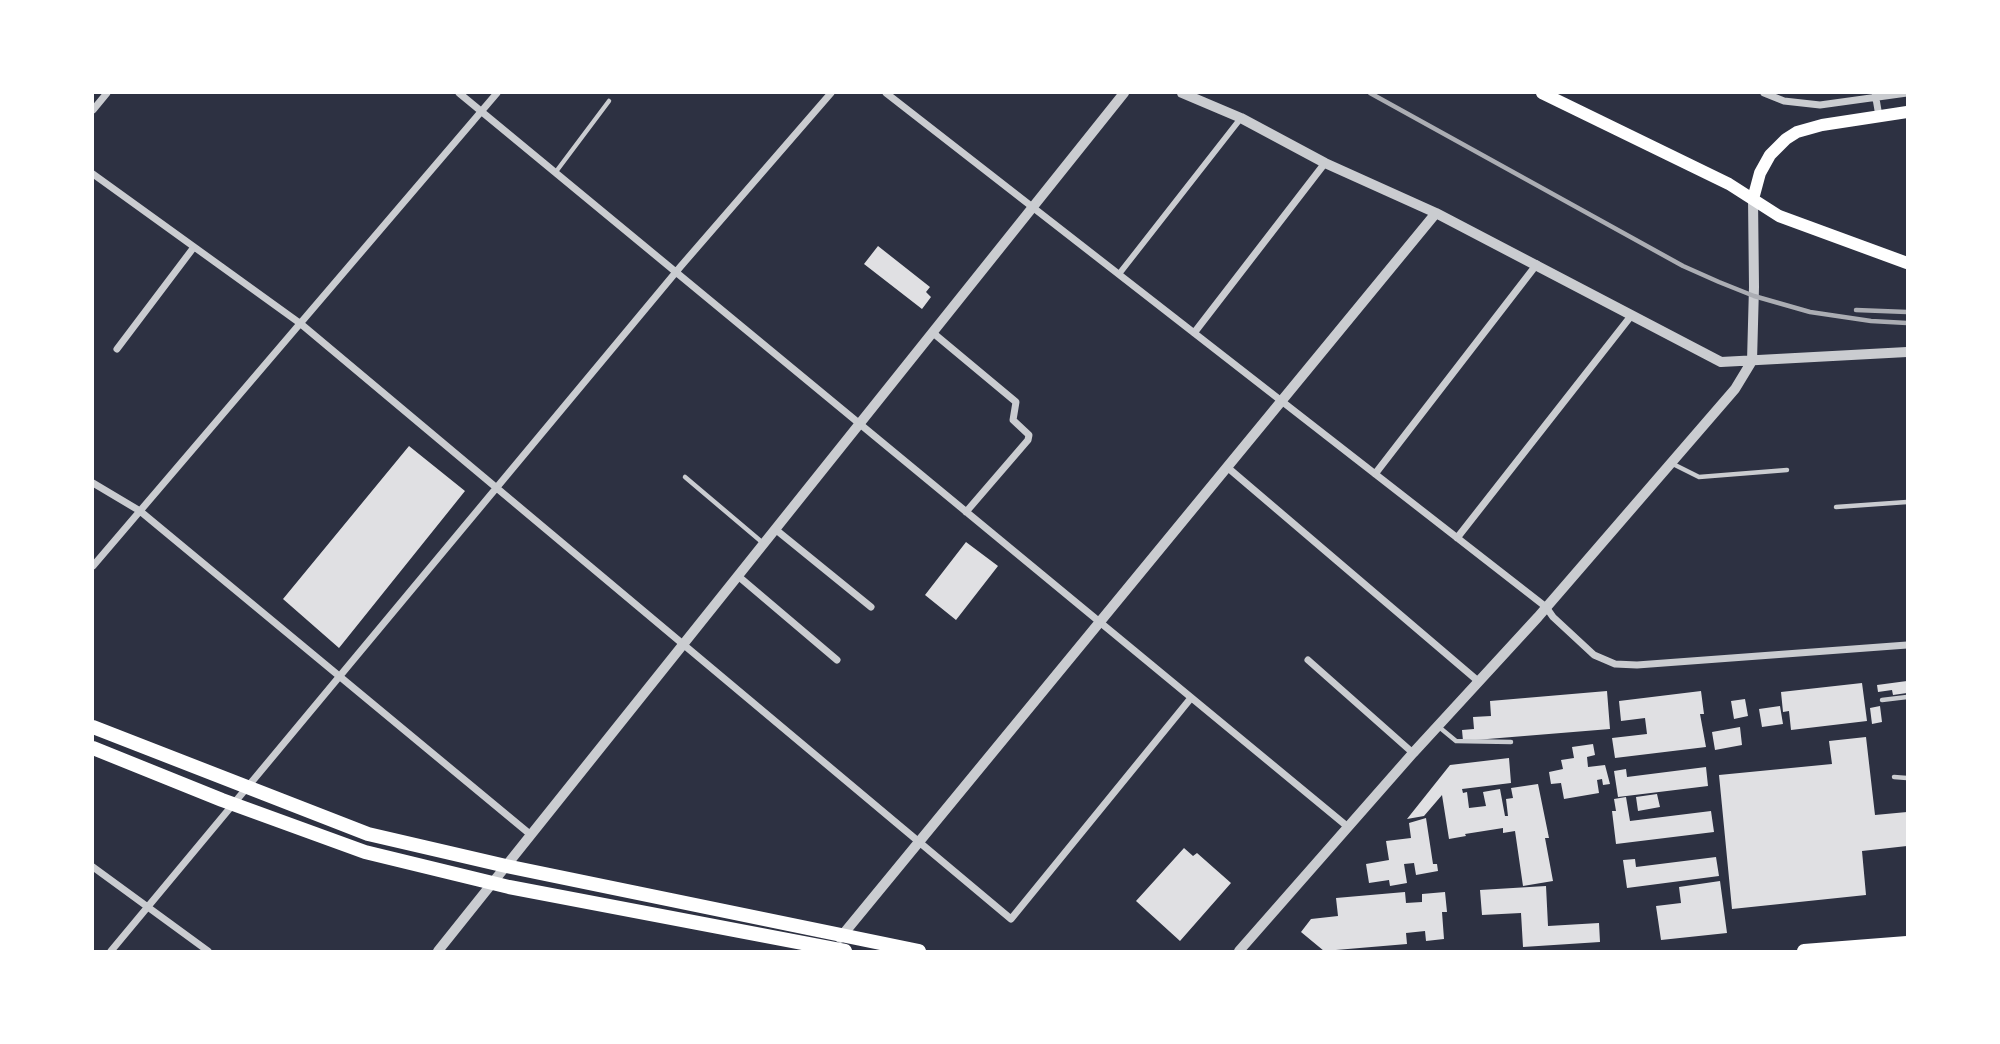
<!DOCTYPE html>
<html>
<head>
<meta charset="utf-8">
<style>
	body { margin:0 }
	#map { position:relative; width:2000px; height:1044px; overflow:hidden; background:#2d3142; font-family:Mulish,sans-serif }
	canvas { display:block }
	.frame { position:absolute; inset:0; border:94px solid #fff; pointer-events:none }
</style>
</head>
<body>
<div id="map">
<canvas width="2000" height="1044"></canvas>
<div class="frame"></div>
</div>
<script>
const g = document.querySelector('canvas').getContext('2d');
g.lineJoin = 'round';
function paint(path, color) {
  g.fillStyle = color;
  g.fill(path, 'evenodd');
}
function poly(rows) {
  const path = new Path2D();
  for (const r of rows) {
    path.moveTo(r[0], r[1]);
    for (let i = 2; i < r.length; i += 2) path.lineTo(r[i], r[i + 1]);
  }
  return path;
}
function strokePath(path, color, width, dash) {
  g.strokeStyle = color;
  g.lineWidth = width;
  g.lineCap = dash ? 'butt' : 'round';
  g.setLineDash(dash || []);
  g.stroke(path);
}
paint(poly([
	[878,246,930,287,926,292,931,297,922,309,864,264],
	[409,446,465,491,339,648,283,599],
	[966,542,998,566,956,620,925,595],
	[1907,681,1907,693,1893,695,1892,690,1878,692,1877,685],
	[1862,683,1867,721,1791,730,1789,711,1783,712,1781,692],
	[1607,691,1610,729,1463,741,1462,730,1474,729,1473,717,1491,716,1490,701],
	[1701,691,1704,714,1700,714,1706,747,1615,758,1612,738,1647,734,1645,718,1621,721,1619,701],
	[1745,699,1748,716,1734,719,1731,701],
	[1780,706,1783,724,1762,727,1759,709],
	[1880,706,1882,722,1872,724,1870,708],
	[1740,727,1742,745,1715,750,1712,732],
	[1866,737,1875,815,1907,812,1907,846,1862,851,1866,895,1732,909,1719,775,1832,764,1829,741],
	[1593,744,1595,755,1587,757,1588,767,1605,765,1610,784,1603,785,1602,779,1597,780,1599,793,1564,799,1561,783,1551,784,1549,772,1563,769,1561,760,1574,758,1572,747],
	[1509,758,1511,783,1462,789,1463,793,1467,792,1469,808,1486,806,1483,792,1500,789,1505,816,1508,816,1506,799,1513,798,1511,788,1538,784,1549,838,1545,838,1553,881,1523,886,1515,831,1503,833,1503,828,1465,834,1466,836,1449,839,1442,795,1424,816,1407,819,1450,765],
	[1706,767,1708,786,1618,797,1614,771,1626,769,1627,777],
	[1657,794,1660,807,1638,811,1636,797],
	[1626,797,1630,821,1711,811,1714,832,1616,844,1612,811,1616,811,1614,799],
	[1426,818,1433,864,1437,864,1438,871,1416,875,1414,863,1404,864,1407,883,1390,886,1389,880,1369,883,1366,864,1389,860,1386,841,1411,838,1409,823],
	[1184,848,1193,856,1197,853,1231,883,1180,941,1136,901],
	[1716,857,1719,876,1627,888,1623,860,1635,859,1636,867],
	[1720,881,1727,933,1661,940,1656,906,1681,903,1679,887],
	[1546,886,1548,926,1599,923,1600,942,1523,947,1521,913,1482,915,1480,890],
	[1405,892,1406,903,1422,902,1422,894,1445,892,1447,912,1442,912,1444,939,1426,941,1425,931,1406,933,1407,944,1324,951,1301,932,1311,919,1338,916,1336,898]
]), '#e0e0e3');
strokePath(poly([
	[555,173,609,101],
	[1673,464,1699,477,1787,470],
	[685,477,763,543],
	[1836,507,1907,502],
	[1882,700,1907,697],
	[1439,727,1456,741,1511,742],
	[1894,777,1907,778]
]), '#caccd0', 4.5);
strokePath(poly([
	[1119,274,1241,118]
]), '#caccd0', 6);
strokePath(poly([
	[459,93,1348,827],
	[886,93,1546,607,1553,617,1594,655,1615,664,1637,665,1907,645],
	[1764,93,1784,101,1820,105,1907,93],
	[1875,93,1879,116],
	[93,110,107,93],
	[93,174,301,324,1011,919,1191,698],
	[932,332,1016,402,1013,420,1029,435,1028,440,966,512],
	[1194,333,1325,163],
	[117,349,194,247],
	[1227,467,1478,681],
	[1375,474,1537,264],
	[93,483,140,511,531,835],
	[775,529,871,607],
	[1457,538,1631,316],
	[93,566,497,93],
	[738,576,837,660],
	[1308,660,1413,753],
	[93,867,208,951],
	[111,951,681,266,831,93]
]), '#caccd0', 7);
strokePath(poly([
	[1182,93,1241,118,1325,163,1436,213,1721,362,1907,352],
	[840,938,1436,213],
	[438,951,1124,93],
	[1239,951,1413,753,1538,617,1735,389,1752,361,1754,287,1753,199]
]), '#caccd0', 10);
strokePath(poly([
	[1542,93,1729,184,1779,216,1907,263],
	[1753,199,1760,173,1770,155,1786,139,1797,132,1822,125,1907,112]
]), '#fff', 12);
strokePath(poly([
	[93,727,368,834,506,866,919,951],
	[93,748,222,800,365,852,509,887,845,951],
	[1804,951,1907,943]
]), '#fff', 14);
strokePath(poly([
	[1370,93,1683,266,1719,282,1754,296,1810,312,1871,321,1907,323],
	[1856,310,1907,312]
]), '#abadb3', 4.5);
</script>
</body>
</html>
